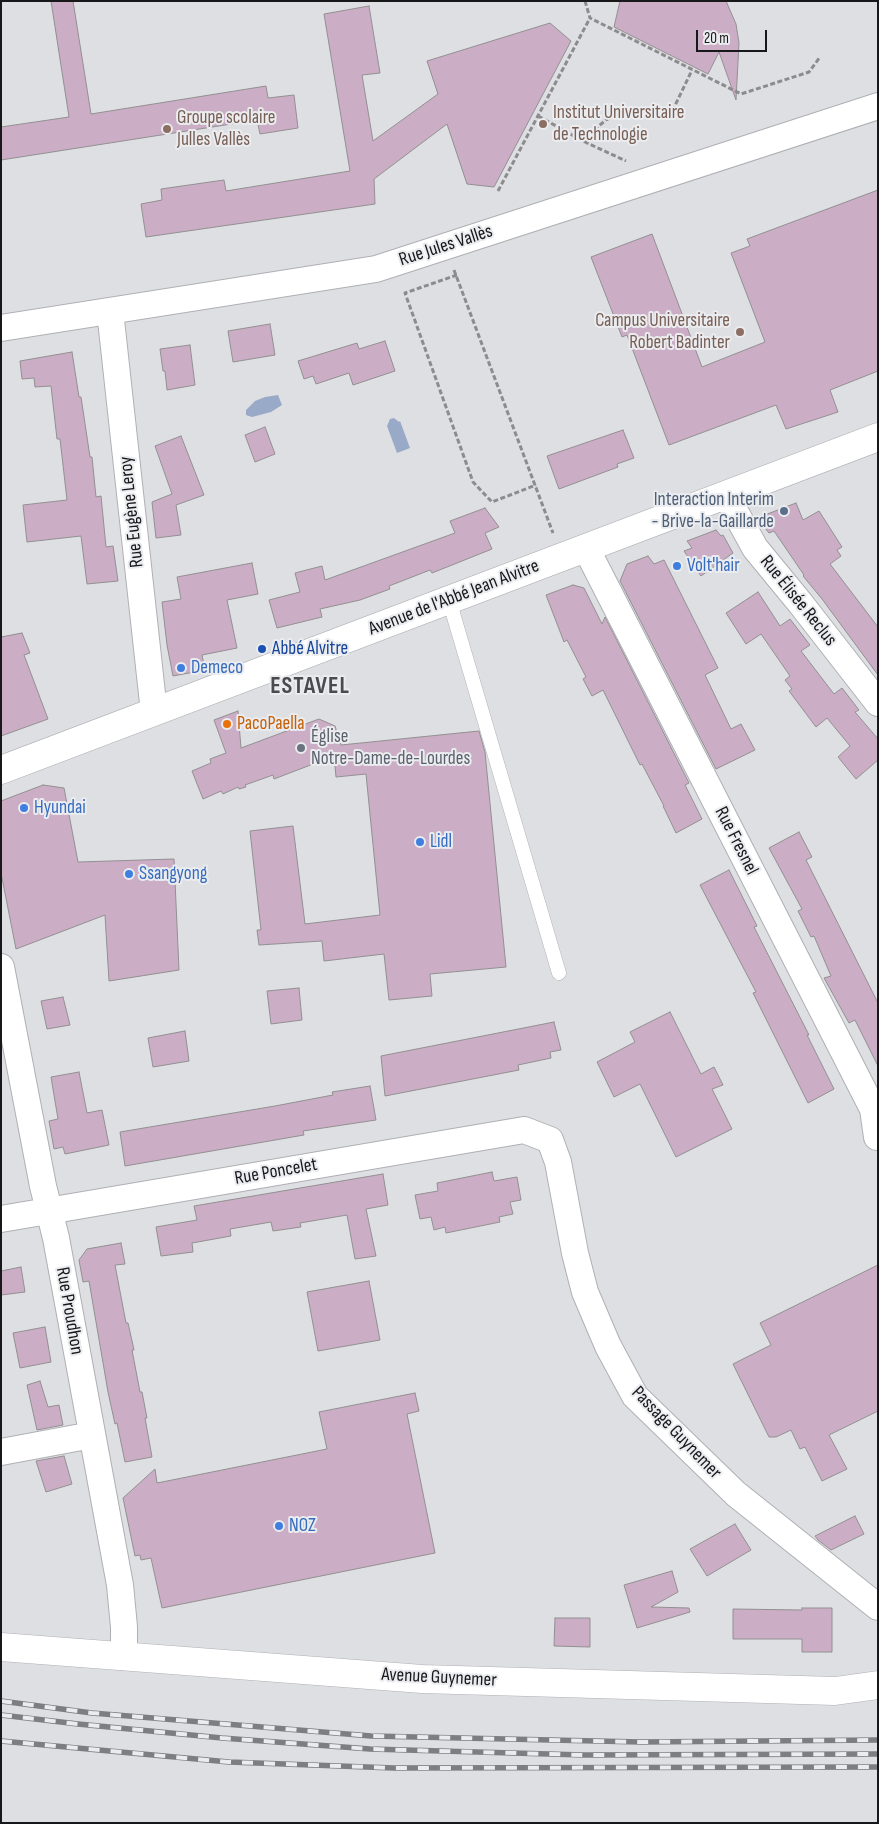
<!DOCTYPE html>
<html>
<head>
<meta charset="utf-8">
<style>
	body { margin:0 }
	#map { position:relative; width:879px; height:1824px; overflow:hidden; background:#dedfe2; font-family:"Sofia Sans Condensed",sans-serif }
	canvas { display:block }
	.frame { position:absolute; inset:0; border:2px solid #18181a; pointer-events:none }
	.scale { position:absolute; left:696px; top:30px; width:71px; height:22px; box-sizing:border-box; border:2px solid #18181a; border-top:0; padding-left:6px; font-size:15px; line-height:18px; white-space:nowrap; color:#18181a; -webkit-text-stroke:4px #ebecef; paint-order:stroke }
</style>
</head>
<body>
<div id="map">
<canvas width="879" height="1824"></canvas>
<div class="frame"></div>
<div class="scale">20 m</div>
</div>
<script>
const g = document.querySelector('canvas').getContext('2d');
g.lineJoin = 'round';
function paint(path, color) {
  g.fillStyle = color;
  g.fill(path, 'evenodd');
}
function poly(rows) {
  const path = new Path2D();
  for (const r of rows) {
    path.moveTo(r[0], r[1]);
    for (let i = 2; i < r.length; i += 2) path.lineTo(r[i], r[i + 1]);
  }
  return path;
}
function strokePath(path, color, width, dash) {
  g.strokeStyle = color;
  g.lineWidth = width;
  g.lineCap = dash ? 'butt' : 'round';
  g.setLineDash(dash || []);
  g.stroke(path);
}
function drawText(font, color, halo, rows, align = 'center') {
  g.font = font + ' "Sofia Sans Condensed",sans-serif';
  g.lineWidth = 4;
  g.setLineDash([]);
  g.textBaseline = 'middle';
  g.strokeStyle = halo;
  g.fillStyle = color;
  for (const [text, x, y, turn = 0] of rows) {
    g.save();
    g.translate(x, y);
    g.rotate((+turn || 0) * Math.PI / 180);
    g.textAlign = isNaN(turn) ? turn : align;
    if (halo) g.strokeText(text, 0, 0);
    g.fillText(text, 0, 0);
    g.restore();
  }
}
paint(poly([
	[278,395,282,405,271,412,252,417,246,415,246,410,255,401,265,397],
	[394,418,399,422,400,421,410,448,397,453,387,426,390,419]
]), '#98aac7');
const building = poly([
	[51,1,73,1,91,114,266,86,268,98,294,95,298,128,260,134,257,120,1,160,1,127,69,117,51,1],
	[620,1,726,1,736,24,739,43,736,100,719,52,708,74,614,27,620,1],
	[369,6,380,73,362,75,373,141,438,94,427,61,550,23,571,41,494,187,467,184,447,124,374,179,375,204,146,237,141,204,162,200,161,189,224,180,226,191,350,171,324,14,369,6],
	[878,190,878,371,830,390,838,412,786,429,776,405,669,445,627,335,622,337,591,257,652,234,702,367,765,342,731,253,750,246,747,239,878,190],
	[270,324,275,355,233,362,228,331,270,324],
	[385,341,395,371,353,385,349,373,316,384,313,376,304,379,298,361,357,343,359,349,385,341],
	[190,345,195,385,167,390,165,371,163,371,160,349,190,345],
	[72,352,79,397,81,397,90,457,92,457,96,497,101,496,106,547,113,546,118,581,87,584,81,536,27,542,23,505,67,500,60,439,57,439,51,386,35,387,34,378,22,379,20,361,72,352],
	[265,427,275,454,255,462,245,435,265,427],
	[623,430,634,458,617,464,618,467,559,489,547,456,623,430],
	[181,436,204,495,176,505,181,535,156,538,152,502,172,494,155,446,181,436],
	[796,503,803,520,819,511,842,547,837,550,841,556,830,564,878,627,878,675,822,599,803,576,804,575,774,531,769,533,757,518,796,503],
	[485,508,499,527,485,533,492,549,432,573,430,570,389,586,390,589,360,600,320,609,322,617,277,628,269,600,300,592,295,573,322,566,325,580,455,533,450,521,485,508],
	[716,530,721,536,723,535,733,553,701,576,684,551,692,548,687,541,716,530],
	[648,556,654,564,664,560,718,668,705,675,731,729,741,724,755,750,716,769,620,581,627,564,648,556],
	[252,563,258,594,227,600,237,648,202,655,205,670,173,676,167,645,162,602,181,599,177,577,252,563],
	[573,585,584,588,602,624,605,617,689,783,685,785,702,819,676,833,663,806,664,806,642,764,640,765,603,690,592,696,583,679,586,677,567,640,564,642,546,595,573,585],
	[758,592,780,626,790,619,810,645,801,651,834,694,842,688,859,710,855,712,878,739,878,760,856,779,838,757,850,746,827,718,816,727,789,691,792,689,785,680,790,676,761,634,746,644,726,613,758,592],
	[22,633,30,653,24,655,48,719,1,736,1,637,22,633],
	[238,711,241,748,319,719,335,726,341,745,479,731,485,752,506,967,430,974,432,996,389,1000,384,954,324,961,322,941,259,945,257,930,261,930,250,831,293,826,305,924,380,915,366,774,336,777,334,756,274,779,273,775,245,785,246,787,239,789,238,787,223,794,221,791,203,799,192,771,211,763,210,759,226,753,214,720,238,711],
	[43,785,64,788,78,862,174,859,179,970,109,981,105,915,16,949,1,873,1,801,43,785],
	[799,832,812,857,806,860,878,1003,878,1066,855,1020,849,1023,824,978,831,976,814,936,811,937,798,911,802,909,769,848,799,832],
	[729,870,757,926,754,927,809,1035,807,1035,834,1089,808,1103,753,993,756,992,700,885,729,870],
	[299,988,302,1020,271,1024,267,991,299,988],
	[63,997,70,1025,47,1029,41,1001,63,997],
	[670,1012,701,1074,714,1067,723,1085,712,1089,732,1129,676,1157,640,1084,614,1097,597,1062,635,1042,630,1032,670,1012],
	[554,1022,561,1050,550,1052,551,1058,518,1065,519,1070,385,1096,381,1056,554,1022],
	[185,1031,189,1061,153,1067,148,1038,185,1031],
	[79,1072,87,1113,102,1110,109,1145,65,1154,63,1147,54,1149,49,1121,58,1119,51,1077,79,1072],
	[370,1086,376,1120,303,1131,304,1135,125,1166,120,1132,275,1106,333,1095,332,1092,370,1086],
	[492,1172,494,1181,517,1177,521,1200,510,1202,513,1214,499,1217,500,1222,446,1233,445,1227,434,1230,431,1217,420,1219,415,1195,438,1191,437,1183,492,1172],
	[383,1174,388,1205,366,1209,376,1256,355,1259,347,1215,300,1223,301,1227,273,1231,271,1222,230,1229,231,1236,192,1243,193,1252,161,1256,156,1227,197,1220,194,1206,383,1174],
	[121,1243,125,1264,115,1265,126,1323,128,1323,134,1350,132,1350,140,1392,142,1392,147,1418,145,1418,152,1457,125,1462,117,1423,115,1424,108,1392,89,1281,83,1282,79,1260,87,1249,121,1243],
	[878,1265,878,1411,829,1435,847,1469,822,1481,805,1447,800,1449,791,1430,776,1437,769,1437,733,1364,771,1345,760,1323,878,1265],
	[21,1267,25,1292,1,1295,1,1271,21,1267],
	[369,1281,380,1340,318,1351,307,1292,369,1281],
	[45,1327,51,1362,20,1368,13,1333,45,1327],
	[40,1381,48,1407,59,1405,63,1425,37,1430,27,1385,40,1381],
	[415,1393,419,1411,407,1414,435,1553,162,1608,151,1558,141,1560,140,1555,135,1556,123,1498,155,1469,157,1483,327,1449,319,1412,415,1393],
	[64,1456,72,1484,46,1492,36,1461,64,1456],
	[855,1516,864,1534,831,1550,818,1540,815,1536,855,1516],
	[735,1524,751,1550,707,1576,690,1549,735,1524],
	[672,1571,678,1592,651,1607,689,1608,690,1612,637,1628,624,1585,672,1571],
	[802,1608,832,1608,832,1652,802,1652,802,1639,733,1639,733,1609,802,1610,802,1608],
	[555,1618,590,1618,590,1647,554,1646,555,1618]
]);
paint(building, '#cbaec5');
strokePath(building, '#928f91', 1);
const lane = poly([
	[449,600,559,973]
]);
const street = poly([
	[110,311,154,712],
	[1,328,376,269,878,106],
	[726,495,755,548,801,604,878,703],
	[586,548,873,1109,877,1137],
	[1,967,43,1186,56,1238,120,1585,124,1627,124,1657],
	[1,1219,524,1130,550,1140,558,1162,575,1253,585,1292,608,1346,635,1396,736,1494,878,1607],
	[1,1452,92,1435]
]);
const secondary = poly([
	[1,1647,422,1679,835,1691,878,1685]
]);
const primary = poly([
	[1,770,878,437]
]);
strokePath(lane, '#afb0b4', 15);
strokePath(street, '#afb0b4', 28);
strokePath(secondary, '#afb0b4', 29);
strokePath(primary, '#afb0b4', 29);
strokePath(poly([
	[585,1,590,18,741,94,809,72,820,57],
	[538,116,585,142,626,161],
	[585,142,594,130,606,120,621,112,637,110,655,112,669,118,692,70],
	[498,191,590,18],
	[454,270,553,533],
	[457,275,405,293,473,482,492,502,536,485]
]), '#8c8c8f', 3, [5, 2.5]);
strokePath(lane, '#fff', 14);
strokePath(street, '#fff', 26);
strokePath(secondary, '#fff', 28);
strokePath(primary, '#fff', 28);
const rail = poly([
	[1,1701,92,1713,371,1736,641,1742,878,1740],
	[1,1715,78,1724,222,1738,370,1749,584,1755,878,1754],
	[1,1741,229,1762,394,1768,878,1767]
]);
strokePath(rail, '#7d7e80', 5.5);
strokePath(rail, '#ebecef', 4, [11]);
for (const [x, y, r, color] of [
	[543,124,5,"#8d6e63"],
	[167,129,5,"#8d6e63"],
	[740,332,5,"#8d6e63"],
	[784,511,5,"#5c6f8a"],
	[677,566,5,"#3f7fe0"],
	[262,649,5,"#1a4fb4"],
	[181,668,5,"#3f7fe0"],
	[227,724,5,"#e8710a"],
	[301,748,5,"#6b7280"],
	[24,808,5,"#3f7fe0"],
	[420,842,5,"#3f7fe0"],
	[129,874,5,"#3f7fe0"],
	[279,1526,5,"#3f7fe0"]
]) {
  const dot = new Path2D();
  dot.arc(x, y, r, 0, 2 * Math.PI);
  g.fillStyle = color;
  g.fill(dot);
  strokePath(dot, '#ebecef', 2);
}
drawText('19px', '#785e54', '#ebecef', [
	["Institut Universitaire",553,113],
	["de Technologie",553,135],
	["Groupe scolaire",177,118],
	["Julles Vallès",177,140],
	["Campus Universitaire",730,321,"right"],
	["Robert Badinter",730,343,"right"]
], 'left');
drawText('19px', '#18181a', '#ebecef', [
	["Rue Jules Vallès",446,246,-18],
	["Rue Eugène Leroy",132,512,-96],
	["Avenue de l'Abbé Jean Alvitre",454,598,-21],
	["Rue Élisée Reclus",798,601,51],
	["Rue Fresnel",736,841,63],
	["Rue Poncelet",276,1172,-10],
	["Rue Proudhon",69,1311,80],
	["Passage Guynemer",676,1433,46],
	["Avenue Guynemer",439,1678,3]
]);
drawText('19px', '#4e5e75', '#ebecef', [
	["Interaction Interim",774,500],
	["- Brive-la-Gaillarde",774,522]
], 'right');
drawText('19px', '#366cbe', '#ebecef', [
	["Volt'hair",687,566],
	["Demeco",191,668],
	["Hyundai",34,808],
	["Lidl",430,842],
	["Ssangyong",139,874],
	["NOZ",289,1526]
], 'left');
drawText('19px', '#164399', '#ebecef', [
	["Abbé Alvitre",272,649]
], 'left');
drawText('19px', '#c56008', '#ebecef', [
	["PacoPaella",237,724]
], 'left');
drawText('19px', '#5b616d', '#ebecef', [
	["Église",311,737],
	["Notre-Dame-de-Lourdes",311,759]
], 'left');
g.letterSpacing = '1px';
drawText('bold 24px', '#4b4b4e', '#ebecef', [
	["ESTAVEL",310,687]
]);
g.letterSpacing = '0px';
</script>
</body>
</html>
